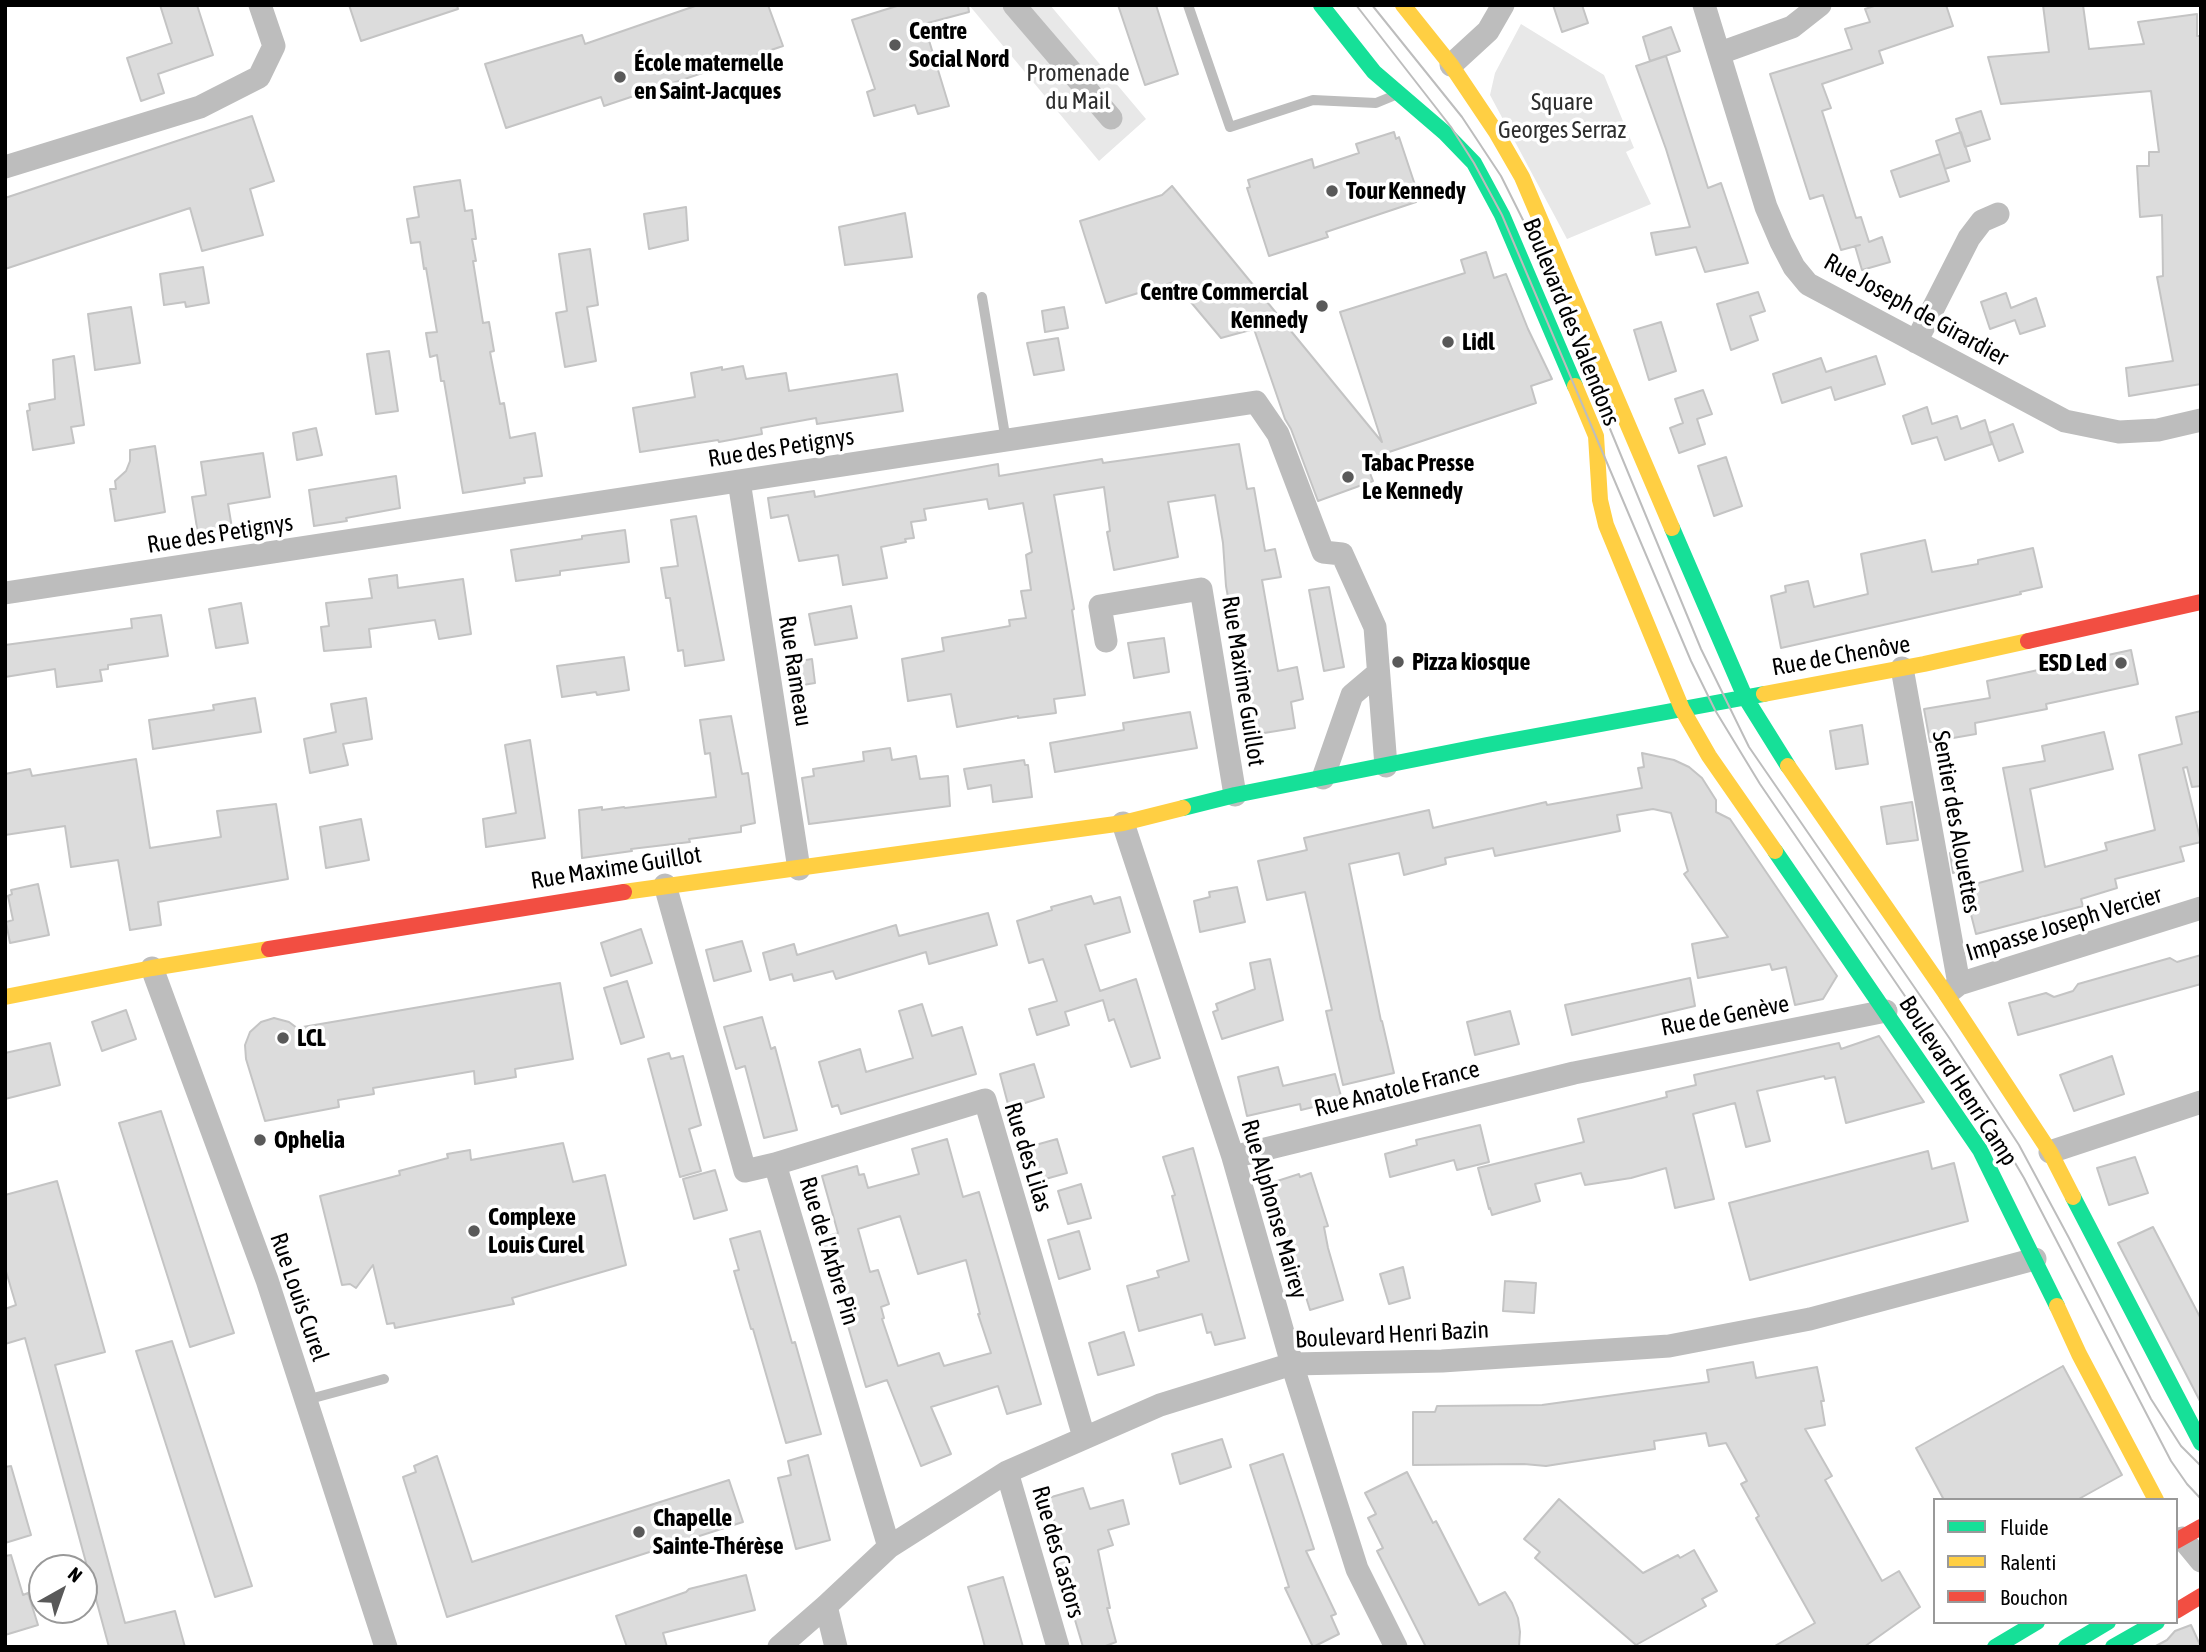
<!DOCTYPE html>
<html>
<head>
<meta charset="utf-8">
<style>
	body { margin:0 }
	#map { position:relative; width:2206px; height:1652px; overflow:hidden; background:#fff; font-family:"Asap Condensed",sans-serif }
	canvas { display:block }
	.frame { position:absolute; inset:0; border:7px solid #000; pointer-events:none }
	.legend { position:absolute; left:1933px; top:1498px; width:245px; height:126px; box-sizing:border-box; background:#fff; border:2px solid #999; margin:0; padding:9px 12px; list-style:none; font-size:21px; color:#000 }
	.legend li { display:flex; align-items:center; gap:14px; height:35px }
	.legend b { width:35px; border:2px solid #999 }
	.north { position:absolute; left:28px; top:1554px; width:70px; height:70px; box-sizing:border-box; background:#fff; border:2px solid #999; border-radius:50%; rotate:40deg; font-size:19px; font-weight:700; line-height:28px; text-align:center; color:#000 }
	.north::after { content:''; display:block; margin:auto; width:24px; height:32px; background:#595959; clip-path:polygon(50% 0,100% 100%,50% 72%,0 100%) }
</style>
</head>
<body>
<div id="map">
<canvas width="2206" height="1652"></canvas>
<div class="frame"></div>
<ul class="legend">
<li><b style="height:9px;background:#16e098"></b>Fluide</li>
<li><b style="height:9px;background:#ffcf43"></b>Ralenti</li>
<li><b style="height:9px;background:#f24e42"></b>Bouchon</li>
</ul>
<div class="north">N</div>
</div>
<script>
const g = document.querySelector('canvas').getContext('2d');
g.lineJoin = 'round';
function paint(path, color) {
  g.fillStyle = color;
  g.fill(path, 'evenodd');
}
function poly(rows) {
  const path = new Path2D();
  for (const r of rows) {
    path.moveTo(r[0], r[1]);
    for (let i = 2; i < r.length; i += 2) path.lineTo(r[i], r[i + 1]);
  }
  return path;
}
function strokePath(path, color, width, dash) {
  g.strokeStyle = color;
  g.lineWidth = width;
  g.lineCap = dash ? 'butt' : 'round';
  g.setLineDash(dash || []);
  g.stroke(path);
}
function drawText(font, color, halo, rows, align = 'center') {
  g.font = font + ' "Asap Condensed",sans-serif';
  g.lineWidth = 7;
  g.setLineDash([]);
  g.textBaseline = 'middle';
  g.strokeStyle = halo;
  g.fillStyle = color;
  for (const [text, x, y, turn = 0] of rows) {
    g.save();
    g.translate(x, y);
    g.rotate((+turn || 0) * Math.PI / 180);
    g.textAlign = isNaN(turn) ? turn : align;
    if (halo) g.strokeText(text, 0, 0);
    g.fillText(text, 0, 0);
    g.restore();
  }
}
paint(poly([
	[969,5,1050,5,1146,119,1099,161],
	[1521,24,1604,75,1634,148,1626,152,1651,204,1567,239,1490,95,1495,73]
]), '#e8e8e8');
const building = poly([
	[160,5,197,5,213,55,158,74,164,93,141,101,127,58,172,43,160,5],
	[349,5,457,5,458,9,361,41,349,5],
	[698,5,768,5,783,46,604,106,601,97,506,128,485,64,582,35,585,44,698,5],
	[900,5,968,5,969,12,924,24,949,106,918,114,915,105,874,116,867,92,875,89,852,20,900,5],
	[1118,5,1156,5,1178,74,1145,85,1118,5],
	[1553,5,1582,5,1588,23,1562,32,1553,5],
	[1877,5,1946,5,1953,26,1879,51,1883,63,1822,84,1831,108,1822,111,1856,218,1861,217,1869,242,1882,237,1890,262,1862,270,1855,246,1860,245,1841,250,1823,195,1810,199,1770,74,1852,49,1845,29,1870,22,1865,9,1877,5],
	[2043,5,2083,5,2089,49,2144,44,2138,22,2197,14,2197,36,2201,36,2201,384,2129,396,2126,368,2173,361,2157,277,2163,276,2162,215,2140,217,2137,166,2149,166,2149,152,2159,152,2151,91,2001,104,1988,57,2049,52,2043,5],
	[1671,27,1680,51,1650,61,1643,37,1671,27],
	[1666,56,1708,188,1721,183,1748,263,1705,272,1696,247,1656,255,1651,233,1690,227,1666,149,1636,66,1666,56],
	[1981,111,1990,139,1965,147,1956,119,1981,111],
	[252,116,274,181,250,189,263,235,202,251,190,208,5,269,5,198,252,116],
	[1394,132,1396,139,1399,137,1418,194,1414,195,1416,202,1326,232,1328,237,1269,256,1247,188,1250,187,1248,180,1312,159,1314,168,1359,153,1356,144,1394,132],
	[1961,132,1970,161,1945,169,1936,141,1961,132],
	[1940,154,1949,181,1900,197,1891,171,1940,154],
	[460,180,465,211,472,210,476,239,472,239,476,261,473,261,483,323,489,322,494,351,490,352,500,404,504,403,510,438,535,433,542,476,524,478,525,483,463,493,444,381,441,381,437,355,430,357,426,333,437,332,426,268,424,269,420,242,411,243,407,219,419,217,414,187,460,180],
	[1172,186,1382,442,1340,312,1465,273,1461,260,1486,252,1494,278,1506,274,1528,329,1552,379,1531,386,1536,403,1365,460,1373,481,1318,501,1291,429,1285,419,1254,329,1221,338,1174,282,1106,303,1080,221,1162,195,1172,186],
	[686,207,688,240,649,249,644,214,686,207],
	[905,213,912,257,845,265,839,227,905,213],
	[590,249,598,305,587,307,596,361,565,367,556,313,567,311,559,254,590,249],
	[203,267,209,303,186,307,185,302,164,305,160,274,203,267],
	[1758,292,1765,311,1750,316,1758,340,1731,350,1717,304,1758,292],
	[2006,293,2011,308,2036,298,2045,326,2020,334,2015,320,1990,329,1981,302,2006,293],
	[131,307,140,363,95,370,88,314,131,307],
	[1064,307,1068,328,1045,332,1042,311,1064,307],
	[1661,322,1676,371,1649,380,1634,330,1661,322],
	[1058,338,1064,370,1034,375,1027,343,1058,338],
	[389,351,398,411,376,414,367,354,389,351],
	[74,356,84,425,71,427,74,443,33,450,27,411,30,410,29,404,55,399,53,360,74,356],
	[1876,356,1885,384,1835,400,1831,387,1782,403,1773,374,1821,358,1826,372,1876,356],
	[743,366,746,379,786,373,789,391,897,374,903,411,817,424,816,418,761,428,762,434,719,442,718,440,640,452,633,408,695,397,691,373,722,367,722,370,743,366],
	[1703,390,1712,414,1697,419,1705,444,1679,453,1670,428,1683,423,1675,399,1703,390],
	[1927,407,1932,424,1957,416,1961,429,1985,420,1992,444,1945,460,1937,437,1912,444,1903,416,1927,407],
	[2013,424,2023,452,1999,461,1989,433,2013,424],
	[316,428,322,455,297,460,293,433,316,428],
	[1239,444,1247,489,1254,488,1265,551,1275,549,1281,577,1262,580,1278,671,1297,667,1303,699,1291,702,1295,728,1258,734,1247,673,1242,674,1226,586,1223,543,1215,495,1168,502,1178,557,1114,570,1107,532,1110,531,1104,487,1054,495,1074,609,1072,610,1085,695,1054,699,1056,713,1018,718,1018,716,957,727,951,694,908,701,902,659,944,651,942,638,1010,626,1009,620,1026,618,1021,591,1031,590,1026,555,1032,552,1023,503,989,509,987,499,924,509,926,520,911,522,914,538,905,539,906,542,881,547,887,578,843,585,838,555,799,561,788,515,771,518,768,498,814,491,815,497,998,464,999,476,1102,459,1103,463,1239,444],
	[155,446,165,512,115,521,110,489,116,489,115,481,126,471,130,461,130,450,155,446],
	[263,453,270,497,228,504,232,528,198,534,192,497,206,495,201,462,263,453],
	[1726,457,1742,506,1714,516,1698,466,1726,457],
	[396,476,400,508,346,518,347,521,314,526,309,490,396,476],
	[696,516,724,660,685,666,683,650,678,651,670,598,666,598,661,568,678,566,671,520,696,516],
	[625,530,629,562,560,571,560,575,516,581,511,550,582,539,582,536,625,530],
	[1925,540,1932,572,1978,564,1978,560,2033,548,2042,587,2020,592,2021,594,1781,648,1771,596,1786,592,1785,586,1808,581,1814,607,1868,594,1861,554,1925,540],
	[397,575,398,588,463,579,471,634,439,639,435,620,369,629,371,647,324,651,321,627,329,626,326,603,372,598,369,579,397,575],
	[1329,587,1344,667,1324,671,1309,590,1329,587],
	[241,603,248,643,216,648,209,609,241,603],
	[851,606,857,638,815,645,809,614,851,606],
	[161,615,168,656,108,665,108,669,100,670,102,681,57,687,55,669,5,677,5,645,132,628,131,619,161,615],
	[1164,638,1169,672,1134,678,1128,643,1164,638],
	[2131,650,2138,684,2046,704,2047,709,1975,723,1976,734,1930,742,1924,709,1990,698,1987,681,2131,650],
	[624,657,629,690,597,695,596,692,562,697,557,666,624,657],
	[812,659,815,683,791,687,788,663,812,659],
	[255,698,261,732,153,749,149,720,214,710,213,705,255,698],
	[366,698,372,739,343,744,348,765,310,773,304,739,336,732,331,704,366,698],
	[2201,711,2201,786,2192,787,2187,767,2183,768,2201,842,2180,847,2184,861,2115,879,2117,888,2081,899,2083,906,1976,934,1964,887,2023,871,2003,768,2045,761,2042,746,2104,732,2113,769,2030,789,2045,867,2107,850,2105,843,2155,830,2139,755,2182,744,2176,717,2201,711],
	[1190,712,1197,748,1055,772,1050,743,1124,730,1123,723,1190,712],
	[731,716,742,774,748,773,755,823,741,826,741,832,689,839,690,842,631,849,632,851,582,858,579,810,602,807,602,810,624,807,625,808,716,797,710,753,705,754,700,720,731,716],
	[1862,725,1868,764,1836,769,1830,731,1862,725],
	[530,740,545,838,486,847,483,819,516,813,505,745,530,740],
	[890,748,892,760,916,756,920,779,948,776,950,806,809,824,802,778,814,776,813,769,864,761,863,752,890,748],
	[1642,753,1674,760,1689,767,1702,778,1716,800,1716,812,1730,819,1837,976,1823,999,1795,1005,1786,967,1772,970,1770,964,1698,978,1692,944,1728,937,1684,874,1688,871,1671,813,1653,809,1617,815,1620,831,1495,856,1493,848,1445,858,1446,864,1404,875,1399,853,1349,864,1381,1021,1382,1021,1394,1073,1343,1085,1326,1011,1332,1010,1305,892,1267,900,1258,861,1307,850,1304,838,1429,810,1433,828,1546,802,1547,805,1642,788,1638,768,1644,767,1642,753],
	[136,759,150,848,221,837,217,811,276,804,288,879,158,902,161,925,130,930,118,860,71,867,65,826,5,835,5,774,30,769,32,776,136,759],
	[1024,760,1025,765,1028,765,1032,797,993,802,991,785,968,789,964,769,1024,760],
	[1912,802,1918,840,1887,844,1881,807,1912,802],
	[361,819,369,860,326,868,320,827,361,819],
	[1962,849,1966,870,1953,873,1950,853,1962,849],
	[38,884,49,935,10,943,6,922,13,920,8,896,12,894,11,890,38,884],
	[1237,887,1245,922,1200,932,1194,901,1210,897,1209,892,1237,887],
	[1091,896,1094,904,1120,897,1130,932,1085,945,1100,991,1136,979,1160,1058,1131,1067,1114,1019,1109,1021,1103,1000,1065,1012,1069,1025,1037,1035,1029,1009,1057,1001,1043,959,1029,963,1017,921,1052,910,1051,907,1091,896],
	[988,913,997,945,929,964,926,952,836,979,833,971,794,981,792,974,770,980,763,953,794,944,797,955,896,925,899,936,988,913],
	[641,929,652,963,611,976,601,943,641,929],
	[742,941,751,971,714,981,706,950,742,941],
	[2201,955,2201,984,2018,1035,2009,1003,2046,993,2054,997,2073,991,2078,984,2170,958,2177,962,2201,955],
	[1270,959,1283,1020,1222,1039,1213,1012,1218,1010,1216,1004,1255,989,1250,963,1270,959],
	[1690,978,1695,1006,1572,1035,1565,1005,1690,978],
	[627,981,644,1037,621,1044,604,988,627,981],
	[560,983,573,1059,515,1069,516,1077,475,1084,474,1071,373,1088,374,1094,338,1100,339,1107,265,1121,246,1059,245,1045,250,1032,261,1022,274,1018,289,1022,297,1028,560,983],
	[922,1004,932,1036,962,1027,976,1074,841,1114,838,1105,832,1107,819,1062,860,1049,866,1072,913,1058,899,1011,922,1004],
	[126,1010,136,1039,102,1051,92,1022,126,1010],
	[1510,1011,1519,1044,1475,1055,1467,1022,1510,1011],
	[762,1017,771,1049,775,1047,797,1130,764,1138,745,1066,736,1069,724,1027,762,1017],
	[1879,1036,1924,1102,1846,1123,1835,1077,1825,1079,1824,1076,1757,1091,1770,1141,1746,1147,1735,1103,1693,1114,1714,1199,1675,1208,1666,1168,1631,1178,1585,1185,1581,1173,1535,1184,1540,1201,1492,1215,1490,1208,1489,1209,1478,1168,1584,1142,1578,1119,1667,1097,1666,1092,1696,1085,1694,1075,1839,1043,1841,1049,1879,1036],
	[50,1043,60,1085,5,1099,5,1053,50,1043],
	[669,1053,671,1059,683,1056,701,1125,689,1129,701,1171,680,1177,648,1059,669,1053],
	[2112,1056,2124,1094,2074,1111,2060,1075,2112,1056],
	[1034,1064,1044,1097,1009,1108,1000,1074,1034,1064],
	[1278,1067,1283,1086,1335,1074,1342,1100,1301,1110,1300,1104,1247,1116,1238,1077,1278,1067],
	[161,1111,234,1333,190,1347,119,1123,161,1111],
	[1480,1125,1489,1162,1457,1170,1454,1160,1390,1177,1385,1154,1417,1145,1416,1140,1480,1125],
	[947,1139,963,1197,979,1192,1041,1404,1007,1414,998,1386,931,1407,951,1454,921,1466,887,1380,866,1387,822,1238,838,1233,822,1176,857,1166,859,1175,864,1174,868,1188,919,1174,912,1149,947,1139],
	[900,1216,918,1274,966,1260,980,1314,978,1314,991,1353,944,1366,939,1353,898,1366,882,1319,884,1318,881,1307,889,1304,878,1270,870,1272,858,1229,900,1216],
	[1057,1139,1067,1173,1031,1183,1021,1149,1057,1139],
	[563,1143,573,1182,605,1175,626,1265,512,1298,514,1304,395,1328,394,1323,387,1324,373,1265,356,1288,350,1284,342,1285,320,1196,400,1175,399,1171,448,1158,447,1154,470,1150,471,1160,563,1143],
	[1193,1148,1245,1338,1215,1345,1211,1332,1207,1333,1202,1314,1139,1331,1127,1286,1159,1277,1157,1271,1189,1261,1172,1196,1175,1195,1163,1157,1193,1148],
	[1928,1151,1932,1169,1954,1163,1968,1221,1750,1280,1729,1203,1928,1151],
	[2135,1157,2148,1193,2109,1205,2097,1168,2135,1157],
	[715,1170,727,1210,694,1219,683,1179,715,1170],
	[1311,1173,1328,1226,1324,1227,1328,1248,1343,1300,1310,1310,1271,1183,1299,1174,1300,1177,1311,1173],
	[57,1181,105,1352,55,1365,125,1623,175,1611,185,1647,109,1647,25,1338,5,1344,5,1309,16,1305,5,1268,5,1195,57,1181],
	[1081,1184,1091,1218,1068,1224,1058,1191,1081,1184],
	[2153,1227,2201,1319,2201,1403,2118,1243,2153,1227],
	[760,1231,792,1343,795,1342,821,1434,786,1443,753,1329,751,1329,734,1271,739,1270,730,1239,760,1231],
	[1079,1231,1090,1269,1059,1279,1048,1240,1079,1231],
	[1403,1267,1410,1298,1389,1304,1380,1274,1403,1267],
	[1505,1281,1536,1283,1534,1313,1503,1311,1505,1281],
	[1124,1332,1134,1365,1098,1375,1089,1343,1124,1332],
	[172,1341,252,1586,215,1597,136,1351,172,1341],
	[1753,1362,1756,1378,1817,1367,1824,1401,1821,1401,1825,1425,1805,1429,1832,1476,1825,1480,1882,1581,1899,1571,1920,1607,1864,1647,1773,1647,1815,1623,1756,1518,1759,1516,1741,1484,1747,1481,1726,1443,1709,1446,1706,1433,1654,1441,1655,1449,1546,1466,1524,1464,1413,1465,1413,1412,1435,1412,1437,1406,1542,1405,1709,1382,1707,1370,1753,1362],
	[2063,1366,2122,1475,2077,1500,1944,1500,1916,1448,2063,1366],
	[1222,1439,1231,1467,1180,1484,1172,1454,1222,1439],
	[1283,1454,1314,1549,1306,1551,1336,1614,1331,1616,1339,1634,1313,1647,1285,1588,1289,1587,1250,1465,1283,1454],
	[808,1455,830,1540,796,1549,778,1478,791,1475,788,1461,808,1455],
	[437,1456,472,1562,729,1480,743,1522,447,1617,403,1477,416,1472,414,1466,437,1456],
	[11,1466,31,1535,5,1543,5,1467,11,1466],
	[1407,1472,1433,1523,1436,1521,1479,1605,1505,1592,1512,1603,1518,1618,1520,1632,1519,1647,1426,1647,1377,1551,1383,1548,1368,1518,1376,1514,1365,1493,1407,1472],
	[1083,1488,1090,1509,1123,1500,1129,1524,1108,1530,1113,1545,1098,1550,1110,1608,1107,1608,1116,1642,1103,1647,1083,1647,1057,1559,1064,1557,1048,1498,1083,1488],
	[1559,1499,1643,1573,1678,1555,1680,1558,1694,1550,1717,1591,1702,1599,1706,1606,1636,1645,1535,1558,1540,1552,1524,1539,1559,1499],
	[11,1555,23,1595,28,1593,38,1625,5,1635,5,1556,11,1555],
	[746,1575,755,1610,663,1633,667,1647,627,1647,616,1616,686,1592,689,1589,746,1575],
	[1003,1577,1018,1629,1023,1647,985,1647,981,1632,968,1587,1003,1577],
	[2191,1625,2201,1647,2154,1647,2167,1640,2175,1631,2191,1625]
]);
paint(building, '#dcdcdc');
strokePath(building, '#c4c4c4', 2);
strokePath(poly([
	[1188,5,1230,127,1313,100,1376,103,1393,96],
	[982,297,1006,441],
	[306,1400,384,1379]
]), '#bdbdbd', 10);
strokePath(poly([
	[1014,5,1111,118],
	[1704,5,1766,207,1781,242,1794,267,1808,284,2065,421,2119,432,2158,430,2201,420],
	[1720,53,1792,27,1820,5],
	[1451,65,1488,31,1503,5],
	[5,167,200,107,259,77,274,46,260,5],
	[1916,342,1969,238,1982,221,1998,214],
	[739,481,799,869],
	[5,593,1256,402,1278,434,1323,552,1342,554,1375,627,1386,766],
	[1106,641,1100,606,1201,589,1235,795],
	[1902,668,1959,984],
	[1323,778,1352,695,1378,673],
	[1123,823,1233,1157,1292,1364,1357,1569,1396,1647],
	[665,885,745,1171,775,1164,889,1547],
	[152,968,267,1280,386,1647],
	[1949,992,1959,984,2201,908],
	[2050,1152,2201,1102],
	[1233,1157,1574,1073,1886,1011],
	[775,1164,985,1100,1084,1437],
	[1007,1472,1058,1647],
	[2182,1538,2201,1561],
	[826,1606,836,1647],
	[779,1647,826,1606,889,1547,1007,1472,1160,1405,1292,1364,1442,1361,1669,1346,1810,1319,2035,1259]
]), '#bdbdbd', 23);
strokePath(poly([
	[1321,5,1374,72,1445,133,1474,163,1502,215,1575,386],
	[1672,528,1745,697,1788,766],
	[1183,808,1235,795,1487,745,1764,694],
	[1775,851,1980,1150,2057,1306],
	[2073,1197,2201,1443],
	[1995,1647,2037,1622],
	[2066,1647,2108,1622],
	[2113,1647,2157,1622]
]), '#16e098', 16);
strokePath(poly([
	[1403,5,1451,65,1496,132,1522,177,1672,528],
	[1575,386,1596,436,1600,500,1606,525,1682,709,1709,756,1775,851],
	[1764,694,1924,664,2028,641],
	[1788,766,1946,994,2050,1152,2073,1197],
	[624,892,1123,823,1183,808],
	[5,997,152,968,269,949],
	[2057,1306,2079,1354,2156,1500]
]), '#ffcf43', 16);
strokePath(poly([
	[2028,641,2201,602],
	[269,949,624,892],
	[2176,1541,2201,1527],
	[2176,1611,2201,1596]
]), '#f24e42', 16);
strokePath(poly([
	[1356,5,1451,127,1474,163,1502,215,1691,661,1715,710,1760,784,1989,1119,2024,1178,2171,1461,2187,1484,2201,1499],
	[1372,5,1462,117,1501,176,1527,228,1701,649,1749,747,1950,1039,2019,1145,2069,1238,2151,1399,2181,1446,2201,1466]
]), '#bdbdbd', 2);
for (const [x, y, r, color] of [
	[895,45,7,"#595959"],
	[620,77,7,"#595959"],
	[1332,191,7,"#595959"],
	[1322,306,7,"#595959"],
	[1448,342,7,"#595959"],
	[1348,477,7,"#595959"],
	[1398,662,7,"#595959"],
	[2121,663,7,"#595959"],
	[283,1038,7,"#595959"],
	[260,1140,7,"#595959"],
	[474,1231,7,"#595959"],
	[639,1532,7,"#595959"]
]) {
  const dot = new Path2D();
  dot.arc(x, y, r, 0, 2 * Math.PI);
  g.fillStyle = color;
  g.fill(dot);
  strokePath(dot, '#fff', 2.5);
}
drawText('bold 24px', '#000', '#fff', [
	["Centre",909,31],
	["Social Nord",909,59],
	["École maternelle",634,63],
	["en Saint-Jacques",634,91],
	["Tour Kennedy",1346,191],
	["Centre Commercial",1308,292,"right"],
	["Kennedy",1308,320,"right"],
	["Lidl",1462,342],
	["Tabac Presse",1362,463],
	["Le Kennedy",1362,491],
	["Pizza kiosque",1412,662],
	["ESD Led",2107,663,"right"],
	["LCL",297,1038],
	["Ophelia",274,1140],
	["Complexe",488,1217],
	["Louis Curel",488,1245],
	["Chapelle",653,1518],
	["Sainte-Thérèse",653,1546]
], 'left');
drawText('24px', '#2d2d2d', '#fff', [
	["Promenade",1078,73],
	["du Mail",1078,101],
	["Square",1562,102],
	["Georges Serraz",1562,130]
]);
drawText('24px', '#000', '#fff', [
	["Rue Joseph de Girardier",1916,310,29],
	["Boulevard des Valendons",1571,322,68],
	["Rue des Petignys",781,448,-9],
	["Rue des Petignys",220,534,-9],
	["Rue de Chenôve",1841,656,-10],
	["Rue Rameau",795,671,81],
	["Rue Maxime Guillot",1243,681,81],
	["Sentier des Alouettes",1956,822,80],
	["Rue Maxime Guillot",616,868,-9],
	["Impasse Joseph Vercier",2064,924,-17],
	["Rue de Genève",1725,1016,-11],
	["Boulevard Henri Camp",1958,1081,57],
	["Rue Anatole France",1397,1089,-14],
	["Rue des Lilas",1028,1157,73],
	["Rue Alphonse Mairey",1274,1209,74],
	["Rue de l'Arbre Pin",829,1251,73],
	["Rue Louis Curel",299,1297,71],
	["Boulevard Henri Bazin",1392,1335,-3],
	["Rue des Castors",1058,1552,74]
]);
</script>
</body>
</html>
